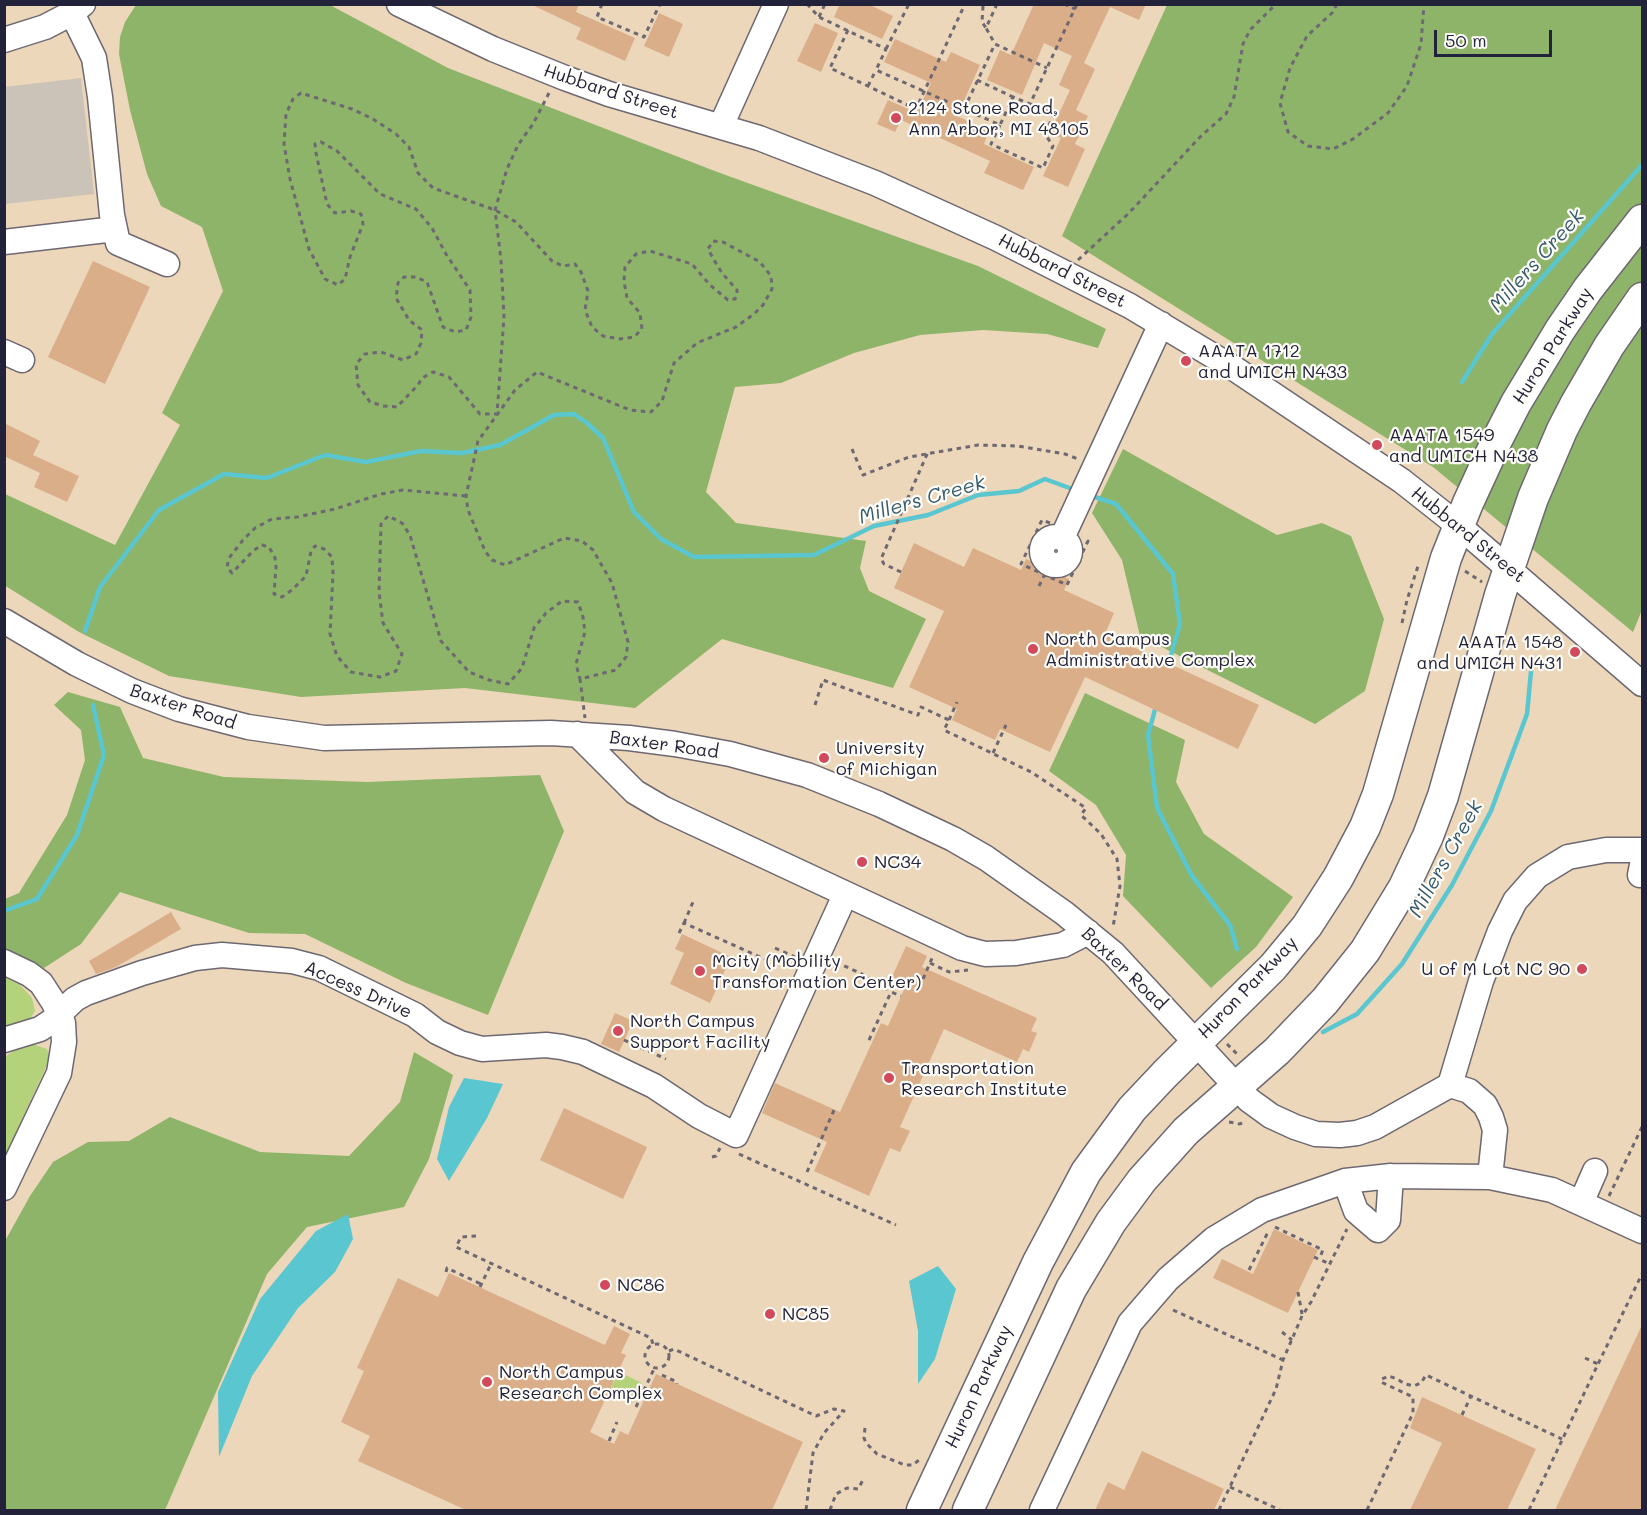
<!DOCTYPE html>
<html>
<head>
<meta charset="utf-8">
<style>
	body { margin:0 }
	#map { position:relative; width:1647px; height:1515px; overflow:hidden; background:#f7e9d5; font-family:Mali,sans-serif }
	canvas { display:block }
	.frame { position:absolute; inset:0; border:6px solid #22223b; pointer-events:none }
	.scale { position:absolute; left:1434px; top:30px; width:118px; height:27px; box-sizing:border-box; border:3px solid #22223b; border-top:0; padding-left:8px; font-size:18px; line-height:21px; white-space:nowrap; color:#22223b; -webkit-text-stroke:4px #fdfcf7; paint-order:stroke }
</style>
</head>
<body>
<div id="map">
<canvas width="1647" height="1515"></canvas>
<div class="frame"></div>
<div class="scale">50 m</div>
</div>
<script>
const g = document.querySelector('canvas').getContext('2d');
g.lineJoin = 'round';
function paint(path, color) {
  g.fillStyle = color;
  g.fill(path, 'evenodd');
}
function poly(rows) {
  const path = new Path2D();
  for (const r of rows) {
    if (r.length === 3) {
      path.moveTo(r[0] + r[2], r[1]);
      path.arc(r[0], r[1], r[2], 0, 2 * Math.PI);
      continue;
    }
    path.moveTo(r[0], r[1]);
    for (let i = 2; i < r.length; i += 2) path.lineTo(r[i], r[i + 1]);
  }
  return path;
}
function strokePath(path, color, width, dash) {
  g.strokeStyle = color;
  g.lineWidth = width;
  g.lineCap = dash ? 'butt' : 'round';
  g.setLineDash(dash || []);
  g.stroke(path);
}
function drawText(font, color, halo, rows, align = 'center') {
  g.font = font + ' Mali,sans-serif';
  g.lineWidth = 4.5;
  g.setLineDash([]);
  g.textBaseline = 'middle';
  g.strokeStyle = halo;
  g.fillStyle = color;
  for (const [text, x, y, turn = 0] of rows) {
    g.save();
    g.translate(x, y);
    g.rotate((+turn || 0) * Math.PI / 180);
    g.textAlign = isNaN(turn) ? turn : align;
    if (halo) g.strokeText(text, 0, 0);
    g.fillText(text, 0, 0);
    g.restore();
  }
}
paint(poly([
	[5,5,1642,5,1642,1510,5,1510]
]), '#ecd7ba');
paint(poly([
	[81,78,94,194,5,204,5,87]
]), '#cbc2b8');
paint(poly([
	[4,977,20,985,32,998,35,1011,29,1020,5,1026],
	[32,1044,47,1049,49,1056,47,1065,5,1156,5,1057,19,1047],
	[619,1372,642,1383,632,1403,609,1392]
]), '#b3d279');
paint(poly([
	[136,5,330,5,448,68,720,173,978,266,1106,329,1098,348,1047,334,983,330,920,335,854,353,781,383,735,387,706,492,736,523,866,541,860,568,869,591,926,619,893,688,722,639,635,708,465,688,301,697,169,676,79,632,4,585,5,494,115,545,180,425,162,413,223,291,202,227,161,206,147,174,130,110,119,54,120,37,125,22],
	[1167,5,1642,5,1642,610,1633,632,1433,467,1062,236],
	[1123,449,1277,535,1322,523,1351,536,1384,619,1365,691,1315,724,1140,636,1122,560,1092,513],
	[68,692,120,707,143,758,224,777,367,782,540,775,564,831,488,1015,406,983,305,934,249,933,120,892,81,944,44,968,5,951,5,899,19,893,67,815,85,760,81,730,54,705],
	[1085,693,1185,740,1176,782,1204,834,1293,897,1256,947,1211,988,1123,896,1126,855,1096,805,1049,771],
	[414,1052,453,1075,429,1159,404,1207,307,1227,267,1274,165,1510,5,1510,5,1241,30,1196,53,1162,88,1142,129,1141,170,1117,260,1152,349,1156,400,1102]
]), '#8eb469');
paint(poly([
	[464,1078,503,1084,487,1118,449,1181,437,1159,449,1107],
	[348,1214,353,1239,335,1272,298,1308,252,1376,219,1457,218,1392,260,1299,316,1231],
	[938,1266,956,1289,935,1359,918,1384,918,1331,909,1281]
]), '#59c6d0');
strokePath(poly([
	[1462,382,1492,334,1642,165],
	[1089,495,1116,504,1173,574,1180,624,1167,669],
	[85,631,100,587,159,510,224,474,267,478,325,455,366,462,421,451,462,453,500,445,554,415,574,414,587,423,603,438,634,512,661,539,694,557,814,555,874,526,928,515,978,495,1019,491,1045,479,1075,490],
	[1156,706,1148,735,1157,808,1192,876,1230,925,1237,949],
	[4,911,37,899,77,835,104,755,93,705],
	[1323,1032,1357,1014,1402,964,1452,885,1491,811,1527,714,1532,661]
]), '#59c6d0', 4.5);
paint(poly([
	[530,4,579,4,576,12,635,38,625,61,576,39,581,28],
	[840,4,868,4,893,16,882,39,834,17],
	[1034,4,1146,4,1139,20,1110,7,1084,63,1095,69,1076,110,1088,116,1075,144,1085,149,1068,187,1043,176,1061,138,1050,133,1070,90,1059,85,1072,56,1044,43,1022,95,987,80,1000,50,1011,55],
	[659,13,683,24,669,57,644,46],
	[815,23,838,33,821,72,797,61],
	[895,39,946,62,951,52,980,65,957,116,989,131,984,144,1034,167,1023,190,984,173,990,161,901,120,895,132,877,124,888,100,917,113,931,83,884,62],
	[93,261,150,287,105,384,48,357],
	[4,423,40,441,33,455,79,476,67,502,34,487,40,473,4,456],
	[914,543,964,567,973,548,1021,570,1026,559,1069,579,1064,590,1114,613,1105,634,1259,705,1238,749,1085,677,1050,752,1000,729,995,740,952,720,957,709,909,687,944,611,894,588],
	[171,912,181,929,116,967,96,974,89,961],
	[682,934,731,957,710,1003,670,984,684,953,675,949],
	[906,946,927,956,922,967,1037,1018,1031,1031,1037,1033,1029,1052,1023,1049,1017,1062,944,1029,900,1127,910,1131,900,1152,890,1148,869,1196,814,1171,827,1142,762,1113,775,1083,840,1112,881,1023,888,1026,907,983,892,977],
	[615,1013,633,1021,619,1052,601,1044],
	[564,1108,647,1147,623,1199,540,1160],
	[1274,1229,1318,1250,1288,1313,1213,1278,1222,1259,1253,1274],
	[449,1273,605,1345,614,1326,630,1334,621,1353,626,1355,590,1432,614,1444,620,1431,628,1435,656,1374,803,1442,772,1510,466,1510,358,1461,370,1436,341,1422,364,1371,357,1368,398,1278,438,1297],
	[1642,1325,1642,1510,1555,1510],
	[1422,1397,1536,1449,1507,1510,1410,1510,1442,1443,1410,1428],
	[1142,1451,1224,1489,1214,1510,1095,1510,1108,1482,1124,1490]
]), '#daae89');
const minor = poly([
	[399,4,493,49,565,78,609,94,759,138,875,183,996,238,1130,306,1235,369,1402,481,1459,526,1642,684],
	[72,13,94,58,100,97,112,215,118,243,167,264],
	[4,40,45,27,72,13,83,4],
	[721,126,776,4],
	[4,242,115,229],
	[4,352,22,360],
	[1056,551,14],
	[1062,538,1161,324],
	[4,621,77,664,132,691,179,709,248,727,324,738,551,733,629,738,675,744,730,754,807,775,879,804,953,839,986,858,1064,913,1113,953,1249,1100,1271,1116,1295,1127,1316,1134,1340,1135,1357,1133,1375,1127,1450,1085],
	[577,734,635,792,664,809,962,948,985,954,1016,953,1063,945,1088,932],
	[1640,875,1642,865],
	[4,962,29,974,41,983,54,1003,63,1023,64,1042,59,1073,4,1188],
	[4,1040,40,1029,52,1021,75,999,86,993,142,973,195,958,222,955,292,961,319,968,415,1015,437,1032,460,1043,482,1049,546,1045,562,1047,583,1052,654,1086,699,1116,736,1135,845,895],
	[1490,1177,1552,1190,1642,1231],
	[1345,1181,1356,1211,1378,1230,1388,1220,1391,1176],
	[1581,1203,1595,1171],
	[1042,1510,1130,1323,1168,1279,1214,1239,1262,1210,1345,1181,1391,1176,1490,1177,1495,1130,1491,1117,1485,1105,1469,1091,1450,1085,1481,981,1500,931,1515,901,1537,876,1568,857,1606,850,1642,850]
]);
const major = poly([
	[922,1510,1038,1262,1086,1172,1132,1109,1165,1074,1273,967,1307,926,1338,878,1365,827,1378,794,1446,558,1468,503,1497,440,1516,403,1560,330,1588,289,1642,220],
	[968,1510,1071,1289,1111,1222,1142,1180,1186,1131,1277,1051,1325,1001,1365,951,1404,887,1428,836,1443,796,1500,595,1533,498,1562,430,1576,403,1609,346,1642,298]
]);
strokePath(minor, '#6d6871', 27);
strokePath(major, '#6d6871', 33);
strokePath(poly([
	[602,4,597,17,644,37,660,4],
	[807,4,819,17,886,49,876,70,1000,125,1013,97,1030,104,1077,4],
	[997,4,986,28,995,44,1047,68],
	[1064,4,1075,9],
	[1337,4,1332,13,1307,36,1290,68,1280,103,1288,132,1308,146,1333,149,1353,139,1388,113,1407,86,1421,44,1424,4],
	[983,6,982,22,986,28],
	[819,17,825,4],
	[848,30,830,68,916,109,965,4],
	[886,49,909,4],
	[977,80,1013,97],
	[868,86,876,70],
	[549,93,533,124,518,145,507,169,495,210,501,260,504,317,497,414,480,414,449,377,433,372,422,378,418,385,397,407,384,406,370,402,358,385,356,364,365,354,381,352,403,360,416,354,421,343,422,330,409,320,396,298,398,283,404,277,416,277,427,282,443,327,455,332,466,330,471,317,470,290,446,254,432,228,416,209,380,194,337,151,321,142,315,144,316,153,327,204,335,213,351,211,361,214,363,224,350,257,345,279,338,285,325,279,309,249,290,179,284,144,286,114,293,99,301,93,352,109,373,119,396,134,409,147,418,173,433,188,495,210,516,222,552,261,563,266,575,264,581,272,588,291,585,310,592,327,603,336,620,339,634,337,642,329,640,313,627,298,624,281,625,267,636,254,650,251,692,264,710,285,728,300,735,299,737,295,737,290,722,273,714,260,708,249,713,241,723,242,760,262,771,276,772,289,763,305,754,314,736,327,697,343,674,363,662,401,651,412,630,410,537,372,515,390,478,441,466,496,468,510,485,551,492,560,505,565,564,538,582,541,593,550,612,583,628,642,626,657,616,670,580,679,585,718],
	[964,109,995,44],
	[1000,125,991,144,1043,168,1053,146,1045,134,1054,114,1030,104],
	[1078,260,1129,213,1201,136,1226,114,1234,97,1243,44,1250,30,1276,4],
	[852,449,863,475,909,457,978,445,1018,446,1065,454,1078,459],
	[466,496,403,490,381,494,335,509,297,517,272,519,255,528,243,540,229,558,227,567,232,573,253,551,262,545,269,547,275,558,276,567,274,594,282,597,292,590,306,576,311,551,315,546,324,549,332,557,333,573,330,634,337,656,351,672,380,677,396,671,402,654,383,623,379,592,381,524,388,516,402,523,410,535,441,641,469,672,489,680,508,684,522,668,534,628,546,613,562,601,578,602,583,617,585,632,576,664,580,679],
	[1050,523,1042,520,1021,564,1067,585,1088,541,1083,539],
	[1465,571,1482,582],
	[901,572,884,564,881,559,928,452],
	[1039,586,1045,574],
	[1402,623,1407,600,1419,563],
	[815,705,823,680,918,715,921,707,949,720,944,730,1031,772,1086,808,1081,815,1101,834,1117,859,1120,886,1113,927],
	[949,720,957,702],
	[993,753,1006,725],
	[684,923,693,902],
	[679,933,684,923,769,961],
	[775,948,795,957],
	[836,962,862,974,891,992],
	[930,963,949,972,968,970],
	[923,979,933,956],
	[624,1040,666,1059],
	[869,1040,891,992,901,996],
	[1227,1044,1239,1056],
	[1229,1122,1240,1124,1246,1121],
	[739,1154,896,1225],
	[712,1157,716,1156,720,1148],
	[807,1172,834,1110],
	[1609,1196,1642,1127],
	[1275,1227,1323,1250,1319,1259],
	[476,1236,461,1237,456,1247,651,1338,653,1344],
	[1314,1257,1330,1264],
	[1249,1270,1269,1230],
	[446,1272,447,1268,481,1284],
	[480,1287,491,1264],
	[1298,1292,1302,1314],
	[1173,1310,1283,1360],
	[1282,1332,1292,1340],
	[657,1356,12],
	[669,1351,674,1349,816,1416,834,1409,844,1411,824,1433,813,1453,806,1510],
	[1585,1358,1598,1364],
	[662,1375,677,1382,677,1384],
	[636,1407,654,1369],
	[1462,1415,1471,1396],
	[865,1428,864,1438,866,1443,877,1454,905,1465,913,1465,919,1460],
	[609,1441,617,1422],
	[1230,1487,1280,1510],
	[830,1510,836,1494,847,1488,858,1489,863,1480],
	[1219,1510,1276,1389,1283,1360,1302,1316,1311,1302,1347,1229],
	[1367,1510,1413,1413,1413,1397,1381,1382,1382,1379,1389,1376,1397,1379,1405,1384,1414,1386,1421,1383,1426,1375,1562,1439],
	[1529,1510,1598,1364,1642,1274]
]), '#6d6871', 3, [4.5, 4.5]);
strokePath(minor, '#fff', 24);
strokePath(major, '#fff', 30);
for (const [x, y, r, color] of [
	[896,118,6,"#d1495b"],
	[1186,361,6,"#d1495b"],
	[1377,445,6,"#d1495b"],
	[1033,649,6,"#d1495b"],
	[1575,652,6,"#d1495b"],
	[824,758,6,"#d1495b"],
	[862,862,6,"#d1495b"],
	[1582,969,6,"#d1495b"],
	[700,971,6,"#d1495b"],
	[618,1031,6,"#d1495b"],
	[889,1078,6,"#d1495b"],
	[605,1285,6,"#d1495b"],
	[770,1314,6,"#d1495b"],
	[487,1382,6,"#d1495b"]
]) {
  const dot = new Path2D();
  dot.arc(x, y, r, 0, 2 * Math.PI);
  g.fillStyle = color;
  g.fill(dot);
  strokePath(dot, '#fdfcf7', 2);
}
drawText('18px', '#22223b', '#fdfcf7', [
	["Hubbard Street",611,92,18],
	["Hubbard Street",1062,271,27],
	["Huron Parkway",1553,346,-58],
	["Hubbard Street",1468,535,39],
	["Baxter Road",183,707,18],
	["Baxter Road",664,745,8],
	["Baxter Road",1124,969,44],
	["Huron Parkway",1248,988,-46],
	["Access Drive",358,990,24],
	["Huron Parkway",979,1387,-65]
]);
drawText('18px', '#22223b', '#fdfcf7', [
	["2124 Stone Road,",908,108],
	["Ann Arbor, MI 48105",908,129],
	["AAATA 1712",1198,351],
	["and UMICH N433",1198,372],
	["AAATA 1549",1389,435],
	["and UMICH N438",1389,456],
	["North Campus",1045,639],
	["Administrative Complex",1045,660],
	["AAATA 1548",1563,642,"right"],
	["and UMICH N431",1563,663,"right"],
	["University",836,748],
	["of Michigan",836,769],
	["NC34",874,862],
	["Mcity (Mobility",712,961],
	["Transformation Center)",712,982],
	["U of M Lot NC 90",1570,969,"right"],
	["North Campus",630,1021],
	["Support Facility",630,1042],
	["Transportation",901,1068],
	["Research Institute",901,1089],
	["NC86",617,1285],
	["NC85",782,1314],
	["North Campus",499,1372],
	["Research Complex",499,1393]
], 'left');
drawText('italic 20px', '#355b6f', '#fdfcf7', [
	["Millers Creek",1537,261,-48],
	["Millers Creek",922,500,-16],
	["Millers Creek",1446,859,-61]
]);
</script>
</body>
</html>
